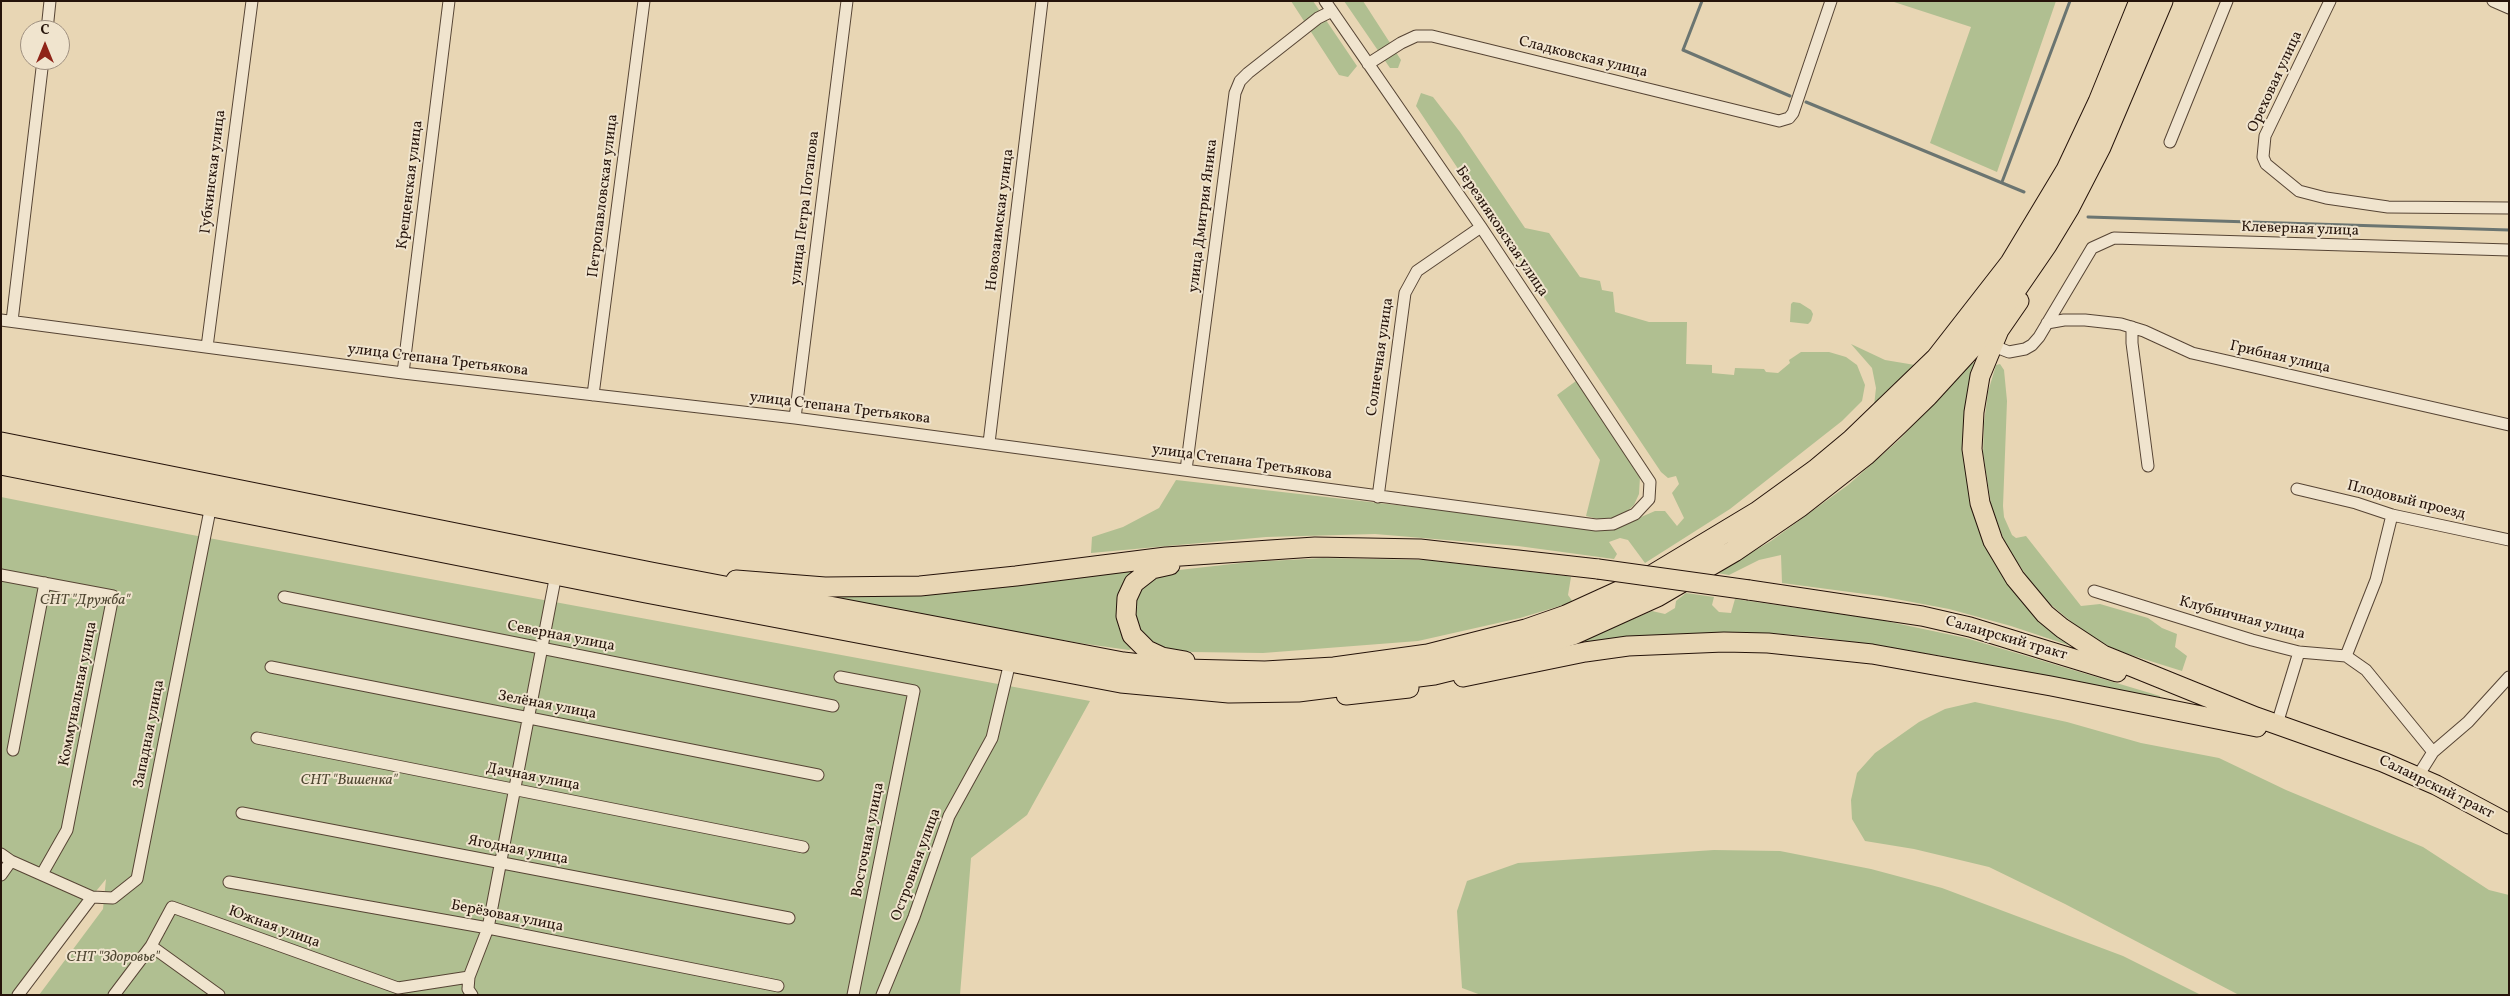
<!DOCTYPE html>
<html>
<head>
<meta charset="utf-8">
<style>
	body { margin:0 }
	#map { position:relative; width:2510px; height:996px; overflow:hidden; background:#e8d6b4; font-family:Vollkorn,serif }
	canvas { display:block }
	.frame { position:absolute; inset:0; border:2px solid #25130a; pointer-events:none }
	.north { position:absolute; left:20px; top:20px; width:50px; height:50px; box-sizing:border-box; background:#f0e4ce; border:1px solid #9f9080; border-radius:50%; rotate:0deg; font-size:14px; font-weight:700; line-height:20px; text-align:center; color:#25130a }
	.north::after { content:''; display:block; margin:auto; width:18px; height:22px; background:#8f2418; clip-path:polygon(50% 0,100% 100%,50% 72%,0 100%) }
</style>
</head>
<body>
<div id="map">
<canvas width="2510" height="996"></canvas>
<div class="frame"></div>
<div class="north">С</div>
</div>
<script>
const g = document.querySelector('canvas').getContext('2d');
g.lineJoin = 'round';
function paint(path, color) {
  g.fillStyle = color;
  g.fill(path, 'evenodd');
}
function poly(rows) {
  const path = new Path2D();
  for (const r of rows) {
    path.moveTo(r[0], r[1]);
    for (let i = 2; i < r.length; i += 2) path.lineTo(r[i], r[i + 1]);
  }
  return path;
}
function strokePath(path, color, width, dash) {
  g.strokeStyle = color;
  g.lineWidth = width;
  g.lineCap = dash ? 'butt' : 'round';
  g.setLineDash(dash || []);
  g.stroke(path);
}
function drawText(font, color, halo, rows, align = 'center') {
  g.font = font + ' Vollkorn,serif';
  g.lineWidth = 4;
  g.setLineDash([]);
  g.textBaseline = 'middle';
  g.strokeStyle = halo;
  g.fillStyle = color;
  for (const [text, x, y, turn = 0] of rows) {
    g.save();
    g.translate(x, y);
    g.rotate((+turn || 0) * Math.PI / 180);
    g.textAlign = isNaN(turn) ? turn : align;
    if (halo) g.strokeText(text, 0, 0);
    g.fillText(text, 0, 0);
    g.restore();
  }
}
paint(poly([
	[1291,1,1313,1,1357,66,1348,77,1339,75],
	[1344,1,1363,1,1401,60,1398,68,1390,68],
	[1891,1,2056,1,1997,172,1930,143,1971,27],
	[1421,93,1433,97,1460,132,1525,228,1549,233,1580,277,1600,281,1602,290,1613,292,1615,312,1649,322,1687,322,1686,364,1712,365,1712,373,1734,375,1735,368,1764,369,1766,372,1778,373,1790,363,1789,360,1801,352,1829,352,1846,357,1857,365,1865,385,1862,401,1842,421,1730,509,1645,563,1628,540,1620,538,1609,542,1617,554,1614,559,1518,546,1375,534,1266,537,1091,553,1092,537,1123,527,1159,508,1176,480,1476,514,1597,530,1618,527,1655,511,1665,511,1677,526,1684,518,1672,493,1679,484,1676,476,1668,478,1661,472,1416,106],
	[1793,302,1800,303,1811,310,1813,314,1811,321,1808,324,1790,322,1791,304],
	[1851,344,1885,360,1915,365,1874,406,1876,388,1872,368],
	[1977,361,1972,504,2074,647,2011,626,1949,609,1880,596,1782,583,1781,555,1759,560,1729,575,1717,573,1771,541,1848,485,1899,440,1969,365],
	[2000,364,2004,370,2007,401,2003,506,2004,517,2012,535,2016,538,2026,536,2081,606,2100,604,2148,618,2162,628,2177,634,2175,647,2187,656,2182,671,2115,650,2080,629,2050,604,2034,587,2013,556,2004,540,1991,505,1983,453,1984,423,1988,392,1996,365],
	[1576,381,1640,477,1639,494,1634,505,1624,514,1612,518,1602,520,1586,516,1600,460,1557,395],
	[1,497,187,534,1090,701,1027,815,971,858,960,995,39,995,103,909,106,879,11,995,1,995],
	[1323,558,1426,560,1566,576,1571,577,1568,595,1573,602,1520,618,1418,641,1263,653,1192,652,1156,647,1144,639,1134,619,1136,594,1147,581,1170,571,1250,562],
	[1133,569,1126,580,1131,649,1129,650,1079,643,813,595],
	[1686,593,1714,597,1712,605,1719,612,1731,613,1735,599,1876,619,1966,638,2160,696,2160,698,1936,655,1819,637,1770,633,1670,634,1574,644,1652,611,1665,614,1675,608,1676,601],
	[1975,702,2067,722,2141,743,2219,758,2286,790,2423,847,2489,890,2509,895,2509,995,2239,995,2065,904,1989,867,1914,849,1865,841,1852,819,1851,800,1857,773,1875,753,1919,722,1945,709],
	[1714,850,1780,851,1871,869,1942,888,2123,956,2201,995,1481,995,1462,988,1457,911,1467,881,1518,863]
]), '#b0bf91');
strokePath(poly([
	[1702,1,1683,50,1790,96],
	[1806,102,2024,192],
	[2002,182,2070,1],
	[2088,217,2509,230]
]), '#6b7571', 3);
const street = poly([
	[2330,1,2265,136,2263,157,2266,164,2299,191,2326,198,2388,207,2509,208],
	[2493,1,2509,8],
	[47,30,50,1],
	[1368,64,1401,43,1416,36,1432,36,1779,121,1789,118,1793,113,1831,1],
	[2170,142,2227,1],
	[1,320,403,373,795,418,1596,525,1613,524,1635,514,1649,499,1650,482,1481,227,1325,1],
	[12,321,43,60],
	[2047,323,2064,320,2085,320,2121,324,2144,331,2192,353,2509,425],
	[2132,327,2132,343,2148,466],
	[1991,345,2009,352,2025,349,2032,345,2039,337,2092,248,2114,238,2509,250],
	[207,347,252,1],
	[403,373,449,1],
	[593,395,644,1],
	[795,418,847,1],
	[989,443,1042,1],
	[1186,470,1235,93,1240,81,1248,73,1318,18,1332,11],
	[2297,489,2356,503,2392,515,2509,540],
	[1378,497,1405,293,1417,271,1481,227],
	[1,575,113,596,67,830,42,874],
	[2094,591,2252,640,2299,652,2346,656,2366,670,2433,752],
	[284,597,833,706],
	[2346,656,2376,580,2392,515],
	[271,667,818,775],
	[840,677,914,691,853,995],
	[2277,724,2299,652],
	[257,738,803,847],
	[13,750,45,583],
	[2418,776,2433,752,2468,722,2509,677],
	[242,813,789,918],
	[1,854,11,861,92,897,113,898,137,879,211,505],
	[1,875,11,861],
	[229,882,488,928,778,986],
	[151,946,219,995],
	[18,995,92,897],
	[114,995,151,946,172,907,398,988,469,977],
	[472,995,468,989,469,977,488,928,556,574],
	[882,995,914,917,949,816,992,738,1010,662]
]);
const primary = poly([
	[2019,301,1999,330,1980,376,1974,412,1972,449,1980,503,1993,541,2015,578,2045,614,2062,628,2103,655,2256,717,2383,762,2436,785,2509,824],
	[1170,565,1152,569,1134,583,1127,598,1126,616,1132,635,1147,650,1162,657,1185,661],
	[736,580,825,587,920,586,1016,576,1166,557,1315,547,1420,549,1598,569],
	[1749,590,1922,616,1970,627,2117,672],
	[1463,677,1585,652,1628,646,1724,642,1768,643,1872,654,2051,686,2257,727],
	[1346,695,1409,688]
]);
const highway = poly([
	[1,443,651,573,1123,663,1185,670,1265,672,1334,668,1428,655,1526,630,1566,616,1645,580,1758,512,1816,470,1852,440,1937,358,2011,263,2067,170,2099,102,2140,1],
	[1,464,646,592,1121,682,1229,692,1298,691,1434,674,1483,662,1573,634,1657,596,1734,551,1800,506,1865,455,1898,424,1927,396,1971,348,2011,296,2046,245,2069,207,2100,147,2162,1]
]);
strokePath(street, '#564434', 13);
strokePath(primary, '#25130a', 21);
strokePath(highway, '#25130a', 23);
strokePath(street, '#f0e4ce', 11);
strokePath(primary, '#e8d6b4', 19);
strokePath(highway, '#e8d6b4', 21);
const primaryBridge = poly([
	[1598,569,1749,590]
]);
strokePath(primaryBridge, '#25130a', 21, []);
strokePath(primaryBridge, '#e8d6b4', 19);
drawText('15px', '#25130a', '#f0e4ce', [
	["Сладковская улица",1583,58,14],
	["Ореховая улица",2276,82,-65],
	["Губкинская улица",214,172,-83],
	["Крещенская улица",411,185,-83],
	["Петропавловская улица",604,196,-83],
	["улица Петра Потапова",806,208,-83],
	["улица Дмитрия Яника",1204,216,-83],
	["Новозаимская улица",1001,220,-83],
	["Клеверная улица",2300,230,2],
	["Березняковская улица",1501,232,56],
	["Солнечная улица",1381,357,-82],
	["Грибная улица",2280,358,13],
	["улица Степана Третьякова",438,361,7],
	["улица Степана Третьякова",840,409,7],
	["улица Степана Третьякова",1242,463,8],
	["Плодовый проезд",2406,501,14],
	["Клубничная улица",2242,619,15],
	["Северная улица",561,637,11],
	["Салаирский тракт",2006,639,16],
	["Коммунальная улица",79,694,-79],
	["Зелёная улица",547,706,11],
	["Западная улица",150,734,-79],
	["Дачная улица",533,778,11],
	["Салаирский тракт",2436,788,26],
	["Восточная улица",869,840,-79],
	["Ягодная улица",518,851,11],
	["Островная улица",917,865,-70],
	["Берёзовая улица",507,917,11],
	["Южная улица",274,928,20]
]);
drawText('italic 15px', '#4f4732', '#f0e4ce', [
	["СНТ \"Дружба\"",85,601],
	["СНТ \"Вишенка\"",349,781],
	["СНТ \"Здоровье\"",113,958]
]);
</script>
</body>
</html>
